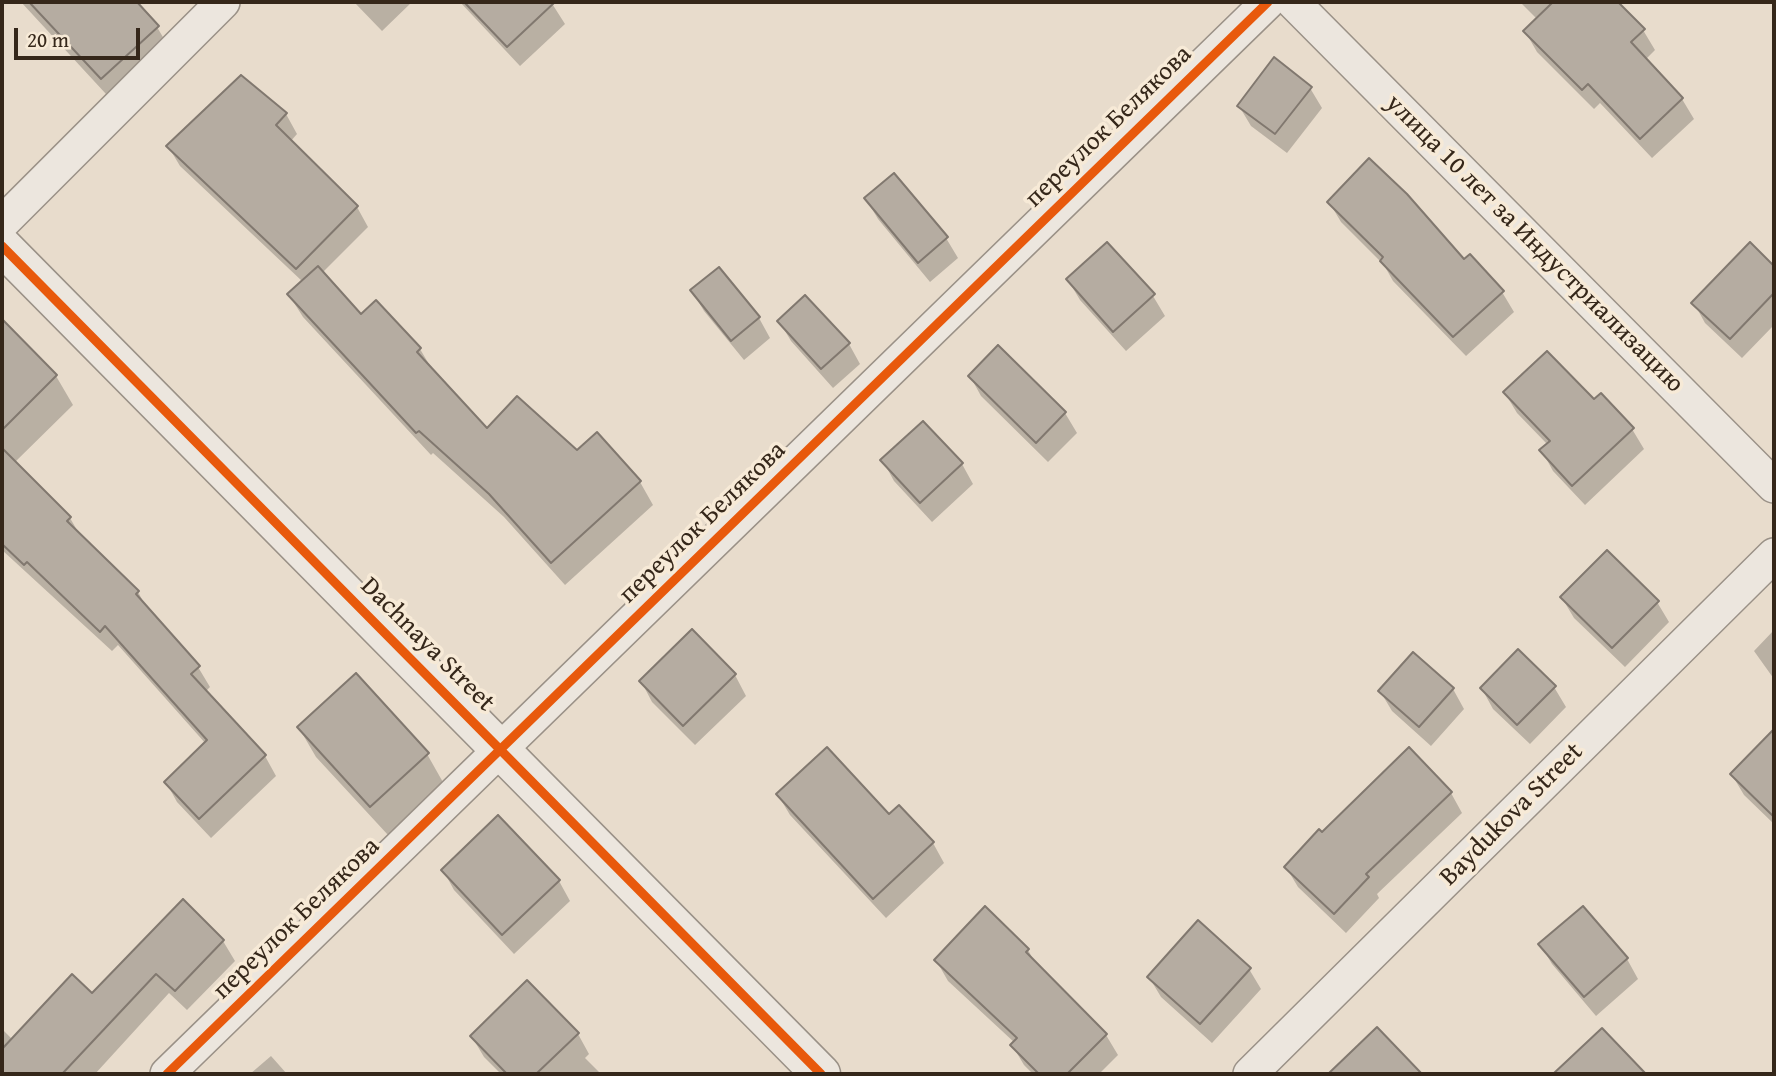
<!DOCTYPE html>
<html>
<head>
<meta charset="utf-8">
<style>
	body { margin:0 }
	#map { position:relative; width:1776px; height:1076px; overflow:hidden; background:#e8dccc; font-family:"Gentium Book Plus",serif }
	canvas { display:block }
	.frame { position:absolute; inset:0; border:4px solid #35271a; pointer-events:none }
	.scale { position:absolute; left:14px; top:28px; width:126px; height:32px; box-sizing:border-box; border:4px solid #35271a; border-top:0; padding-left:9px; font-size:21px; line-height:24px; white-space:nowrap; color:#35271a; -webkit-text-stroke:5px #f7ead7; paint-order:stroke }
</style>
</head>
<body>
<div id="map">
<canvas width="1776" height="1076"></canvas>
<div class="frame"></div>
<div class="scale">20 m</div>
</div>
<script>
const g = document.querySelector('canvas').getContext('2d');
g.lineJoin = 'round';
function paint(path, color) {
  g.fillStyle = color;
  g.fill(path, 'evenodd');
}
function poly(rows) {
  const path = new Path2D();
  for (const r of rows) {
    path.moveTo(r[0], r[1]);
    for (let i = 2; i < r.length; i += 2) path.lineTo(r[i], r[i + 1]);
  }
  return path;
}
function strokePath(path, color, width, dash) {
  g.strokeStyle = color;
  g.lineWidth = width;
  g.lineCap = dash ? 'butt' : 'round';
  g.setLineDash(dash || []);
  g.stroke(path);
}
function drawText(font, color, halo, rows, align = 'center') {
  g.font = font + ' "Gentium Book Plus",serif';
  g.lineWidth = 7;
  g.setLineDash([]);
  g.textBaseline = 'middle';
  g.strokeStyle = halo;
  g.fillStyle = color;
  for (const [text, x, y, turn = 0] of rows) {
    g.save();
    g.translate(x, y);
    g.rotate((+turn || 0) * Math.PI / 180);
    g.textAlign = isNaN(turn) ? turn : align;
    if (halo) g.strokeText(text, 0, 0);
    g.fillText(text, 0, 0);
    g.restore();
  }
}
paint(poly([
	[21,2,134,2,157,27,174,56,118,107],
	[354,2,412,2,382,31],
	[460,2,551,2,565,24,520,66],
	[1520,2,1615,2,1643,30,1655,50,1645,60,1682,99,1694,119,1652,158,1600,103,1594,109,1537,52,1525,31,1537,19],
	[241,78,286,114,297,134,290,142,357,207,368,227,322,273,361,316,376,302,420,349,433,371,487,431,577,453,597,435,640,482,653,505,565,585,504,517,433,453,431,455,303,317,289,295,303,282,180,166,168,146],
	[1310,88,1322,108,1287,153,1251,126,1239,106],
	[866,199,946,238,958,258,930,282,878,219],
	[1329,202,1464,262,1502,292,1514,312,1466,356,1393,281,1384,265,1341,222],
	[1750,245,1774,268,1774,325,1742,358,1705,323,1694,303],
	[1068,280,1153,296,1165,316,1126,351,1080,300],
	[692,291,759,318,770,338,744,360,704,311],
	[2,321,56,376,73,405,13,464,2,453],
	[779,321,849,344,860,364,833,388,791,341],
	[998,348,1065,413,1077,433,1048,462,981,396,970,376],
	[1505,393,1594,402,1632,429,1644,449,1585,505,1553,471,1542,451,1548,445,1517,413],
	[923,423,962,464,973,484,932,522,894,481,883,461],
	[29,478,70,518,81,537,138,592,149,612,198,667,210,687,205,692,265,756,276,776,211,838,177,802,166,782,206,744,118,645,112,651,2,550,2,506],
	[1562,598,1657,602,1669,622,1625,667,1574,618],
	[1774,630,1774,679,1754,651],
	[692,632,735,675,746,696,695,745,652,702,641,681],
	[356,675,427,754,444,784,388,835,316,757,299,728],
	[1554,687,1566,707,1530,744,1493,709,1482,689],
	[1453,689,1464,709,1431,746,1392,711,1380,691],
	[1774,731,1774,824,1744,795,1732,775],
	[1451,793,1462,813,1377,894,1379,898,1346,933,1298,887,1286,867,1322,834],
	[778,795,889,817,899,807,933,843,944,863,886,918,790,815],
	[443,870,559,881,570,901,514,954,454,890],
	[1582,908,1627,959,1638,979,1596,1016,1552,964,1540,944],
	[223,941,235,961,187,1010,169,993,95,1074,2,1074,4,1031,13,1040,92,996],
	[1028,950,1037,966,1106,1035,1118,1055,1099,1074,1033,1074,1024,1065,1012,1045,1015,1043,948,981,936,960],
	[1249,969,1261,989,1212,1043,1161,997,1149,977],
	[578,1034,589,1054,585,1058,601,1074,501,1074,484,1057,472,1037],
	[271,1056,287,1074,250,1074]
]), '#0003');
const building = poly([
	[29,2,137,2,159,26,101,79,29,2],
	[464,2,555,2,507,47,464,2],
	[1553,2,1618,2,1645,29,1631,42,1683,98,1640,139,1588,84,1582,90,1523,31,1553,2],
	[1274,57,1312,87,1275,134,1237,106,1274,57],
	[241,75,287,113,276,125,358,206,296,269,166,146,241,75],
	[1369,158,1407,194,1464,259,1470,254,1504,291,1453,337,1380,261,1383,257,1327,202,1369,158],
	[894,173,948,237,918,263,864,198,894,173],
	[1107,242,1155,294,1113,332,1066,279,1107,242],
	[1750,242,1774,266,1774,293,1730,339,1691,303,1750,242],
	[318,266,361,314,376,300,421,348,417,352,487,428,517,396,577,450,597,432,641,481,551,563,489,494,419,431,416,433,287,294,318,266],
	[719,267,760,317,731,341,690,290,719,267],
	[805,295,850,343,821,369,777,321,805,295],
	[2,319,57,375,2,430,2,319],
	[998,345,1066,412,1036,443,968,376,998,345],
	[1547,351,1594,399,1601,393,1634,428,1572,486,1539,450,1550,441,1503,392,1547,351],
	[923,421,963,463,920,503,880,460,923,421],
	[2,448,71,517,67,521,139,591,136,594,200,666,191,674,266,755,199,819,164,782,207,740,105,626,100,632,27,562,24,565,2,544,2,448],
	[1607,550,1659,601,1612,648,1560,597,1607,550],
	[692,629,736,674,683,726,639,681,692,629],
	[1518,649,1556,686,1517,725,1480,688,1518,649],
	[1413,652,1454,688,1419,727,1378,691,1413,652],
	[356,673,429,753,370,807,297,727,356,673],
	[1774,729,1774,817,1730,774,1774,729],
	[827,747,889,814,899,805,934,842,873,899,776,794,827,747],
	[1409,747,1452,792,1366,874,1369,877,1334,914,1284,867,1319,829,1322,832,1409,747],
	[498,815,560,880,502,935,441,870,498,815],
	[183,899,224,940,175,991,156,974,62,1074,2,1074,2,1049,72,974,92,993,183,899],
	[985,906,1029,949,1026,952,1107,1034,1067,1074,1039,1074,1010,1045,1017,1038,934,960,985,906],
	[1583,906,1628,958,1584,997,1538,944,1583,906],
	[1198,920,1251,968,1200,1024,1147,977,1198,920],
	[527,980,579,1033,536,1074,507,1074,470,1036,527,980],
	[1377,1027,1422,1074,1328,1074,1377,1027],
	[1602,1028,1646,1074,1553,1074,1602,1028]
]);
paint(building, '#b5aca1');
strokePath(building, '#81786f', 2);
const minor = poly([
	[1293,2,1774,486],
	[2,223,223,2],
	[167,1074,1268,2],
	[1250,1074,1774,555]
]);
const tertiary = poly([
	[2,246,821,1074]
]);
strokePath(minor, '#9a9187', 36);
strokePath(tertiary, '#9a9187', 41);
strokePath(minor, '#ece6de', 33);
strokePath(tertiary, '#ece6de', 38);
strokePath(poly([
	[2,246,821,1074],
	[167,1074,1268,2]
]), '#e8590c', 9);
drawText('26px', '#35271a', '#f7ead7', [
	["переулок Белякова",1109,127,-44],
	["улица 10 лет за Индустриализацию",1534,244,45],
	["переулок Белякова",703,523,-44],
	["Dachnaya Street",427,645,45],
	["Baydukova Street",1512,815,-45],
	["переулок Белякова",297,919,-44]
]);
</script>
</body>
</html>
